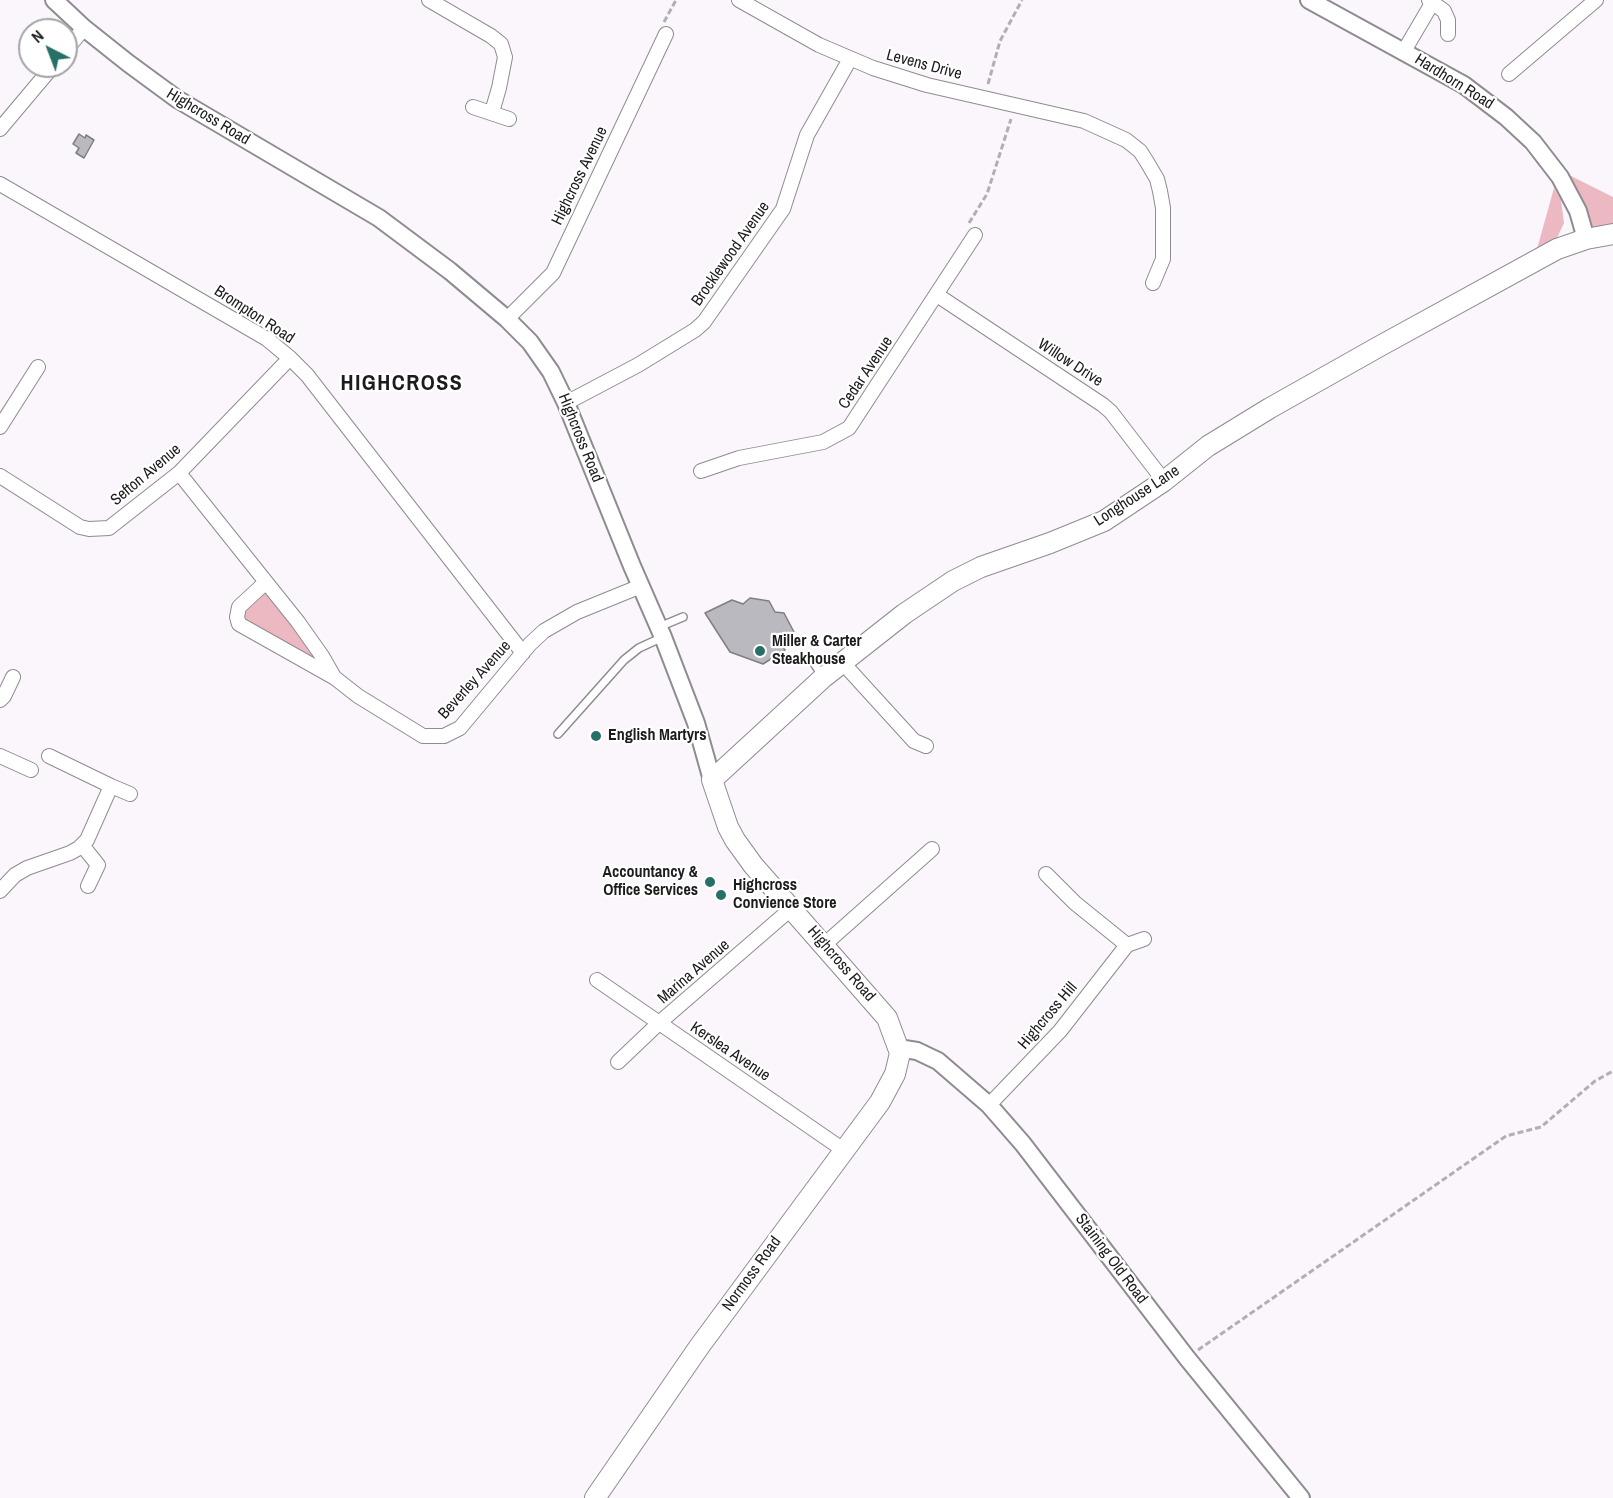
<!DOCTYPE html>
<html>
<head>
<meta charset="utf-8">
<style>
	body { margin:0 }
	#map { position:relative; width:1613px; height:1498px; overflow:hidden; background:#faf6fc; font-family:"Archivo Narrow",sans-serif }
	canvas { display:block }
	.north { position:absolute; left:18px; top:18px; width:60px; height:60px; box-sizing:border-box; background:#fff; border:2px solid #a4a4a5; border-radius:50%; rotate:318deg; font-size:16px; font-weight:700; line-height:24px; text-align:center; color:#1c1b1d }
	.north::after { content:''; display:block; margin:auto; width:21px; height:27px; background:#277068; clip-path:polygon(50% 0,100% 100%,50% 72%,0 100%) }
</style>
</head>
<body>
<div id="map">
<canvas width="1613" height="1498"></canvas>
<div class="north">N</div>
</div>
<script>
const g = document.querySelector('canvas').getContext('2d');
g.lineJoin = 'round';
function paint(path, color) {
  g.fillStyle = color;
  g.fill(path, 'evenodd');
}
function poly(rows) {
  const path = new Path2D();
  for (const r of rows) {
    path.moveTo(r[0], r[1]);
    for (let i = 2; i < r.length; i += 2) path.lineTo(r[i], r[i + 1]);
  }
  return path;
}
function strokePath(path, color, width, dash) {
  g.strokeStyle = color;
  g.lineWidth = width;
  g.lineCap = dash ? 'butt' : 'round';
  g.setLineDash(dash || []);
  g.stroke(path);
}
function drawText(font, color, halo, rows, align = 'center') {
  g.font = font + ' "Archivo Narrow",sans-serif';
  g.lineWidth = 4.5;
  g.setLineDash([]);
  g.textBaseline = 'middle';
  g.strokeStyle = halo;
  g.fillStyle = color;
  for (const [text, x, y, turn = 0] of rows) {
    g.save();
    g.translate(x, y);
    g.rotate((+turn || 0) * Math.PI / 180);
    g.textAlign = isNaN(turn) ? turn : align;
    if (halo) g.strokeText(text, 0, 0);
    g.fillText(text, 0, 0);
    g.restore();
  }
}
paint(poly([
	[1559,170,1613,197,1613,227,1587,228],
	[1554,188,1561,200,1564,223,1556,240,1537,249],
	[266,582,335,678,249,629,239,607]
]), '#ecb9c3');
const building = poly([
	[79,134,85,138,86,135,94,140,84,158,76,153,79,148,73,144,79,134],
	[750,598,769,601,775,612,784,613,794,632,779,641,785,650,763,664,730,652,705,613,732,600,743,604,750,598]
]);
paint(building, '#b9b9bf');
strokePath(building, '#7f7e84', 1.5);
const service = poly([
	[659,627,683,617],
	[813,662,822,675],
	[558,734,624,660,639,648,663,637]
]);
const minor = poly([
	[429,0,491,36,501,44,505,57,499,88,492,112],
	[739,0,819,45,873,68,927,85,1084,121,1126,140,1140,151,1147,162,1157,179,1160,191,1163,208,1163,259,1153,283],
	[1429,0,1444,11,1448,20,1448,34],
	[66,50,84,28],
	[1404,51,1434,0],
	[1509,74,1596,0],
	[473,107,509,119],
	[0,129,53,66],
	[0,184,267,339,290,358,307,375,523,653],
	[937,295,1103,405,1111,412,1164,481],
	[507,319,553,273,666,34],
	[566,403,638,365,695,330,704,322,783,209,807,135,850,59],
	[0,427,38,367],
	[701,471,739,458,823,442,849,428,975,235],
	[179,473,266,582,239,607,237,617,239,624,335,678,358,696,423,736,444,736,460,728,530,644,544,631,577,612,641,586],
	[0,476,80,527,89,529,109,528,179,473,290,358],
	[266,582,298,622,322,656,334,677],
	[842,662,914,741,926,746],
	[0,700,4,696,13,677],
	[0,756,31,770],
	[111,786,130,794],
	[82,845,98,865,88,886],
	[1046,874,1075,903,1127,945],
	[0,891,15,875,27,868,70,853,79,848,87,840,111,786,49,756],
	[825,944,932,849],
	[597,980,845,1151],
	[618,1062,659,1023,792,908],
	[989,1105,1060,1031,1127,945,1144,939]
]);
const tertiary = poly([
	[54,0,84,28,128,63,177,99,379,218,450,271,507,319,530,342,551,372,566,403,632,566,663,637,696,723,712,780],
	[1309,0,1464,85,1506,117,1533,142,1560,177,1578,211,1586,239],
	[898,1048,917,1051,938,1061,989,1105,1023,1144,1187,1358,1301,1498]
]);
const secondary = poly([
	[595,1498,699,1347,880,1102,895,1074,900,1053,887,1018,753,865,735,840,728,827,712,780,824,677,904,614,953,581,981,567,1050,543,1104,521,1164,481,1208,446,1270,408,1380,346,1557,249,1586,239,1613,234]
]);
strokePath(service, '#8f8c91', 10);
strokePath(minor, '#8f8c91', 16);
strokePath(tertiary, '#8f8c91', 20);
strokePath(secondary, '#8f8c91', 22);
strokePath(poly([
	[664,22,676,0],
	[988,84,1000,41,1022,0],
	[969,223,987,194,1011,119],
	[1198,1350,1506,1136,1541,1127,1595,1081,1613,1071]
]), '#b2afb4', 3, [6, 3]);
strokePath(service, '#fff', 7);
strokePath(minor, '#fff', 14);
strokePath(tertiary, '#fff', 16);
strokePath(secondary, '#fff', 20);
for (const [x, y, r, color] of [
	[760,651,6,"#277068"],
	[596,736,6,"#277068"],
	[710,882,6,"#277068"],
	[721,895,6,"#277068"]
]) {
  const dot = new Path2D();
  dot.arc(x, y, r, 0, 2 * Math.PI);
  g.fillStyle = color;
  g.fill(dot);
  strokePath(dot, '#fff', 2);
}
drawText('16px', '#1c1b1d', '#fff', [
	["Levens Drive",924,65,15],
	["Hardhorn Road",1454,82,32],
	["Highcross Road",208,117,31],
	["Highcross Avenue",580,176,-64],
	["Brocklewood Avenue",731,254,-55],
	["Brompton Road",254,315,33],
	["Willow Drive",1070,363,33],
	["Cedar Avenue",866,373,-56],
	["Highcross Road",580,438,68],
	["Sefton Avenue",146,475,-40],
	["Longhouse Lane",1137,496,-33],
	["Beverley Avenue",475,680,-48],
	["Highcross Road",841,964,49],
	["Marina Avenue",694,972,-41],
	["Highcross Hill",1048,1016,-50],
	["Kerslea Avenue",730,1052,34],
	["Staining Old Road",1111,1259,53],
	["Normoss Road",752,1274,-54]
]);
drawText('bold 16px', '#1c1b1d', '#fff', [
	["Miller & Carter",772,642],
	["Steakhouse",772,660],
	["English Martyrs",608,736],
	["Accountancy &",698,873,"right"],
	["Office Services",698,891,"right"],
	["Highcross",733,886],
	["Convience Store",733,904]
], 'left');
g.letterSpacing = '1.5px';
drawText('bold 22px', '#1c1b1d', '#fff', [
	["HIGHCROSS",402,384]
]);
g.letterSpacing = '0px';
</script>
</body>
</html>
